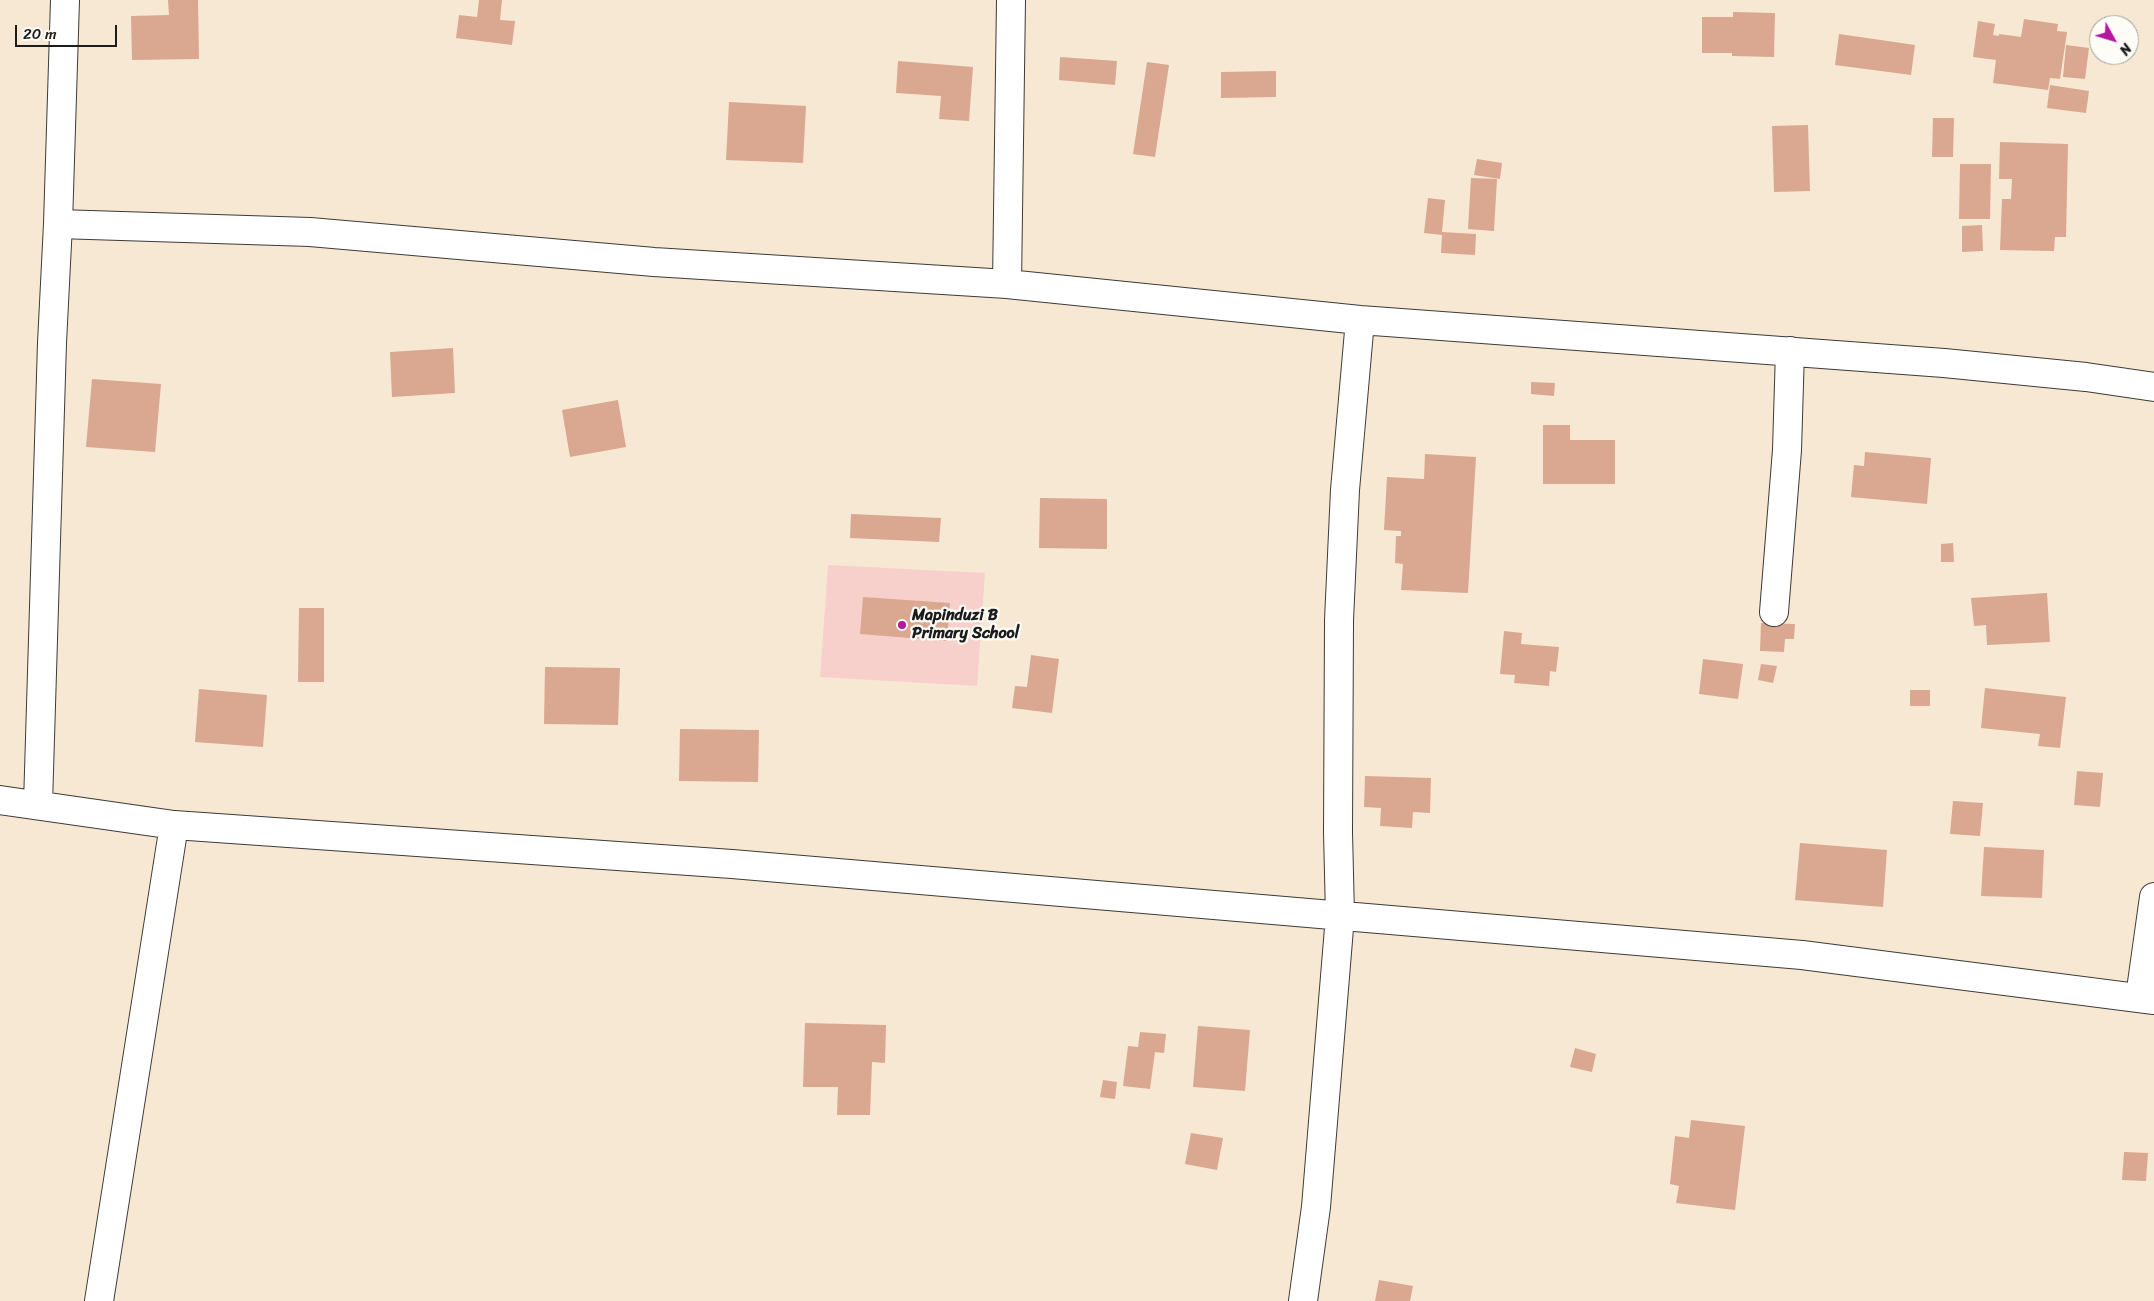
<!DOCTYPE html>
<html>
<head>
<meta charset="utf-8">
<style>
	body { margin:0 }
	#map { position:relative; width:2154px; height:1301px; overflow:hidden; background:#f7e8d3; font-family:Sriracha,sans-serif }
	canvas { display:block }
	.north { position:absolute; left:2089px; top:15px; width:50px; height:50px; box-sizing:border-box; background:#fdfcf7; border:1px solid #a3a29f; border-radius:50%; rotate:129deg; font-size:14px; font-weight:700; line-height:20px; text-align:center; color:#1c1c1c }
	.north::after { content:''; display:block; margin:auto; width:18px; height:22px; background:#b5179e; clip-path:polygon(50% 0,100% 100%,50% 72%,0 100%) }
	.scale { position:absolute; left:15px; top:25px; width:102px; height:22px; box-sizing:border-box; border:2px solid #1c1c1c; border-top:0; padding-left:6px; font-size:15px; line-height:18px; white-space:nowrap; color:#1c1c1c; -webkit-text-stroke:4px #fdfcf7; paint-order:stroke }
</style>
</head>
<body>
<div id="map">
<canvas width="2154" height="1301"></canvas>
<div class="north">N</div>
<div class="scale">20 m</div>
</div>
<script>
const g = document.querySelector('canvas').getContext('2d');
g.lineJoin = 'round';
function paint(path, color) {
  g.fillStyle = color;
  g.fill(path, 'evenodd');
}
function poly(rows) {
  const path = new Path2D();
  for (const r of rows) {
    path.moveTo(r[0], r[1]);
    for (let i = 2; i < r.length; i += 2) path.lineTo(r[i], r[i + 1]);
  }
  return path;
}
function strokePath(path, color, width, dash) {
  g.strokeStyle = color;
  g.lineWidth = width;
  g.lineCap = dash ? 'butt' : 'round';
  g.setLineDash(dash || []);
  g.stroke(path);
}
function drawText(font, color, halo, rows, align = 'center') {
  g.font = font + ' Sriracha,sans-serif';
  g.lineWidth = 4.5;
  g.setLineDash([]);
  g.textBaseline = 'middle';
  g.strokeStyle = halo;
  g.fillStyle = color;
  for (const [text, x, y, turn = 0] of rows) {
    g.save();
    g.translate(x, y);
    g.rotate((+turn || 0) * Math.PI / 180);
    g.textAlign = isNaN(turn) ? turn : align;
    if (halo) g.strokeText(text, 0, 0);
    g.fillText(text, 0, 0);
    g.restore();
  }
}
paint(poly([
	[828,565,985,573,977,686,820,677]
]), '#f7d0cb');
paint(poly([
	[168,0,198,0,199,59,132,60,131,16,169,15],
	[479,0,502,0,500,20,515,21,512,45,456,38,459,15,477,17],
	[1733,12,1775,13,1774,57,1732,56,1732,53,1702,53,1702,17,1733,17],
	[2024,19,2058,24,2057,31,2067,32,2060,79,2050,78,2048,90,1993,83,1996,60,1973,57,1978,21,1995,24,1993,35,1999,36,1999,34,2021,37],
	[1839,34,1915,45,1911,75,1835,65],
	[2066,45,2089,48,2085,79,2063,77],
	[1060,57,1117,61,1115,85,1059,80],
	[898,61,973,67,969,121,939,119,941,96,896,93],
	[1147,62,1169,65,1155,157,1133,154],
	[1276,71,1276,97,1221,98,1221,72],
	[2050,85,2089,91,2086,113,2047,108],
	[729,102,806,106,803,163,726,160],
	[1933,118,1954,118,1953,157,1932,157],
	[1808,125,1810,191,1774,192,1772,126],
	[2000,142,2068,144,2066,237,2055,237,2054,251,2000,250,2002,199,2011,199,2012,179,1999,179],
	[1477,159,1502,163,1500,179,1474,175],
	[1960,164,1991,164,1990,219,1959,219],
	[1471,178,1497,179,1494,231,1468,229],
	[1428,198,1445,200,1442,232,1476,234,1475,255,1441,253,1442,235,1424,233],
	[1982,225,1983,251,1962,252,1962,226],
	[453,348,455,393,392,397,390,352],
	[92,379,161,384,155,452,86,447],
	[1531,382,1555,383,1554,396,1531,394],
	[618,400,626,447,570,457,562,410],
	[1543,425,1570,425,1570,440,1615,440,1615,484,1543,484],
	[1865,452,1931,458,1927,504,1851,497,1854,465,1864,466],
	[1425,454,1476,457,1468,593,1401,590,1403,564,1395,563,1396,536,1401,536,1401,531,1384,530,1387,477,1424,479],
	[1040,498,1107,499,1107,549,1039,548],
	[851,514,941,518,939,542,850,538],
	[1953,543,1954,562,1941,562,1941,544],
	[2047,593,2050,642,1987,645,1986,625,1974,626,1971,598],
	[863,597,950,603,947,641,860,634],
	[299,608,324,608,324,682,298,682],
	[1761,623,1795,624,1794,639,1785,639,1784,652,1760,651],
	[1504,631,1522,633,1521,644,1559,647,1556,672,1550,671,1549,686,1514,683,1515,675,1500,674],
	[1031,655,1059,659,1052,713,1012,708,1015,686,1027,687],
	[1703,659,1743,664,1738,699,1699,694],
	[1761,664,1777,666,1773,683,1758,680],
	[545,667,620,668,618,725,544,724],
	[1985,688,2066,697,2060,748,2038,746,2040,734,1981,728],
	[199,689,267,695,263,747,195,742],
	[1910,690,1930,690,1930,706,1910,706],
	[680,729,759,730,758,782,679,781],
	[2077,771,2103,773,2100,807,2074,805],
	[1365,776,1431,778,1430,813,1413,812,1412,828,1380,826,1381,808,1364,807],
	[1953,801,1983,803,1980,836,1950,834],
	[1800,843,1887,850,1883,907,1795,900],
	[1984,847,2044,850,2042,898,1981,896],
	[805,1023,886,1025,885,1063,872,1062,870,1115,837,1115,838,1087,803,1087],
	[1198,1026,1250,1030,1245,1091,1193,1087],
	[1140,1032,1166,1034,1164,1053,1155,1052,1150,1089,1123,1086,1128,1046,1138,1047],
	[1575,1048,1596,1054,1592,1072,1570,1067],
	[1103,1080,1117,1082,1115,1099,1100,1097],
	[1691,1120,1745,1126,1735,1210,1676,1203,1679,1186,1670,1184,1675,1136,1689,1138],
	[1191,1133,1223,1138,1217,1170,1185,1164],
	[2124,1152,2148,1153,2146,1181,2122,1180],
	[1379,1280,1413,1286,1410,1301,1375,1301]
]), '#daa790');
const minor = poly([
	[58,224,310,232,654,262,1007,284,1360,320,1944,363,2086,377,2154,387],
	[1007,284,1011,0],
	[1774,612,1787,450,1790,351],
	[0,800,174,825,732,864,1802,955,2154,1000],
	[38,804,52,343,58,224,65,0],
	[2140,997,2154,897],
	[99,1301,174,825],
	[1303,1301,1316,1207,1340,916,1338,832,1339,620,1345,490,1360,320]
]);
strokePath(minor, '#3d3b37', 30);
strokePath(minor, '#fff', 28);
for (const [x, y, r, color] of [
	[902,625,5,"#b5179e"]
]) {
  const dot = new Path2D();
  dot.arc(x, y, r, 0, 2 * Math.PI);
  g.fillStyle = color;
  g.fill(dot);
  strokePath(dot, '#fdfcf7', 2);
}
drawText('bold 16px', '#1c1c1c', '#fdfcf7', [
	["Mapinduzi B",912,616],
	["Primary School",912,634]
], 'left');
</script>
</body>
</html>
